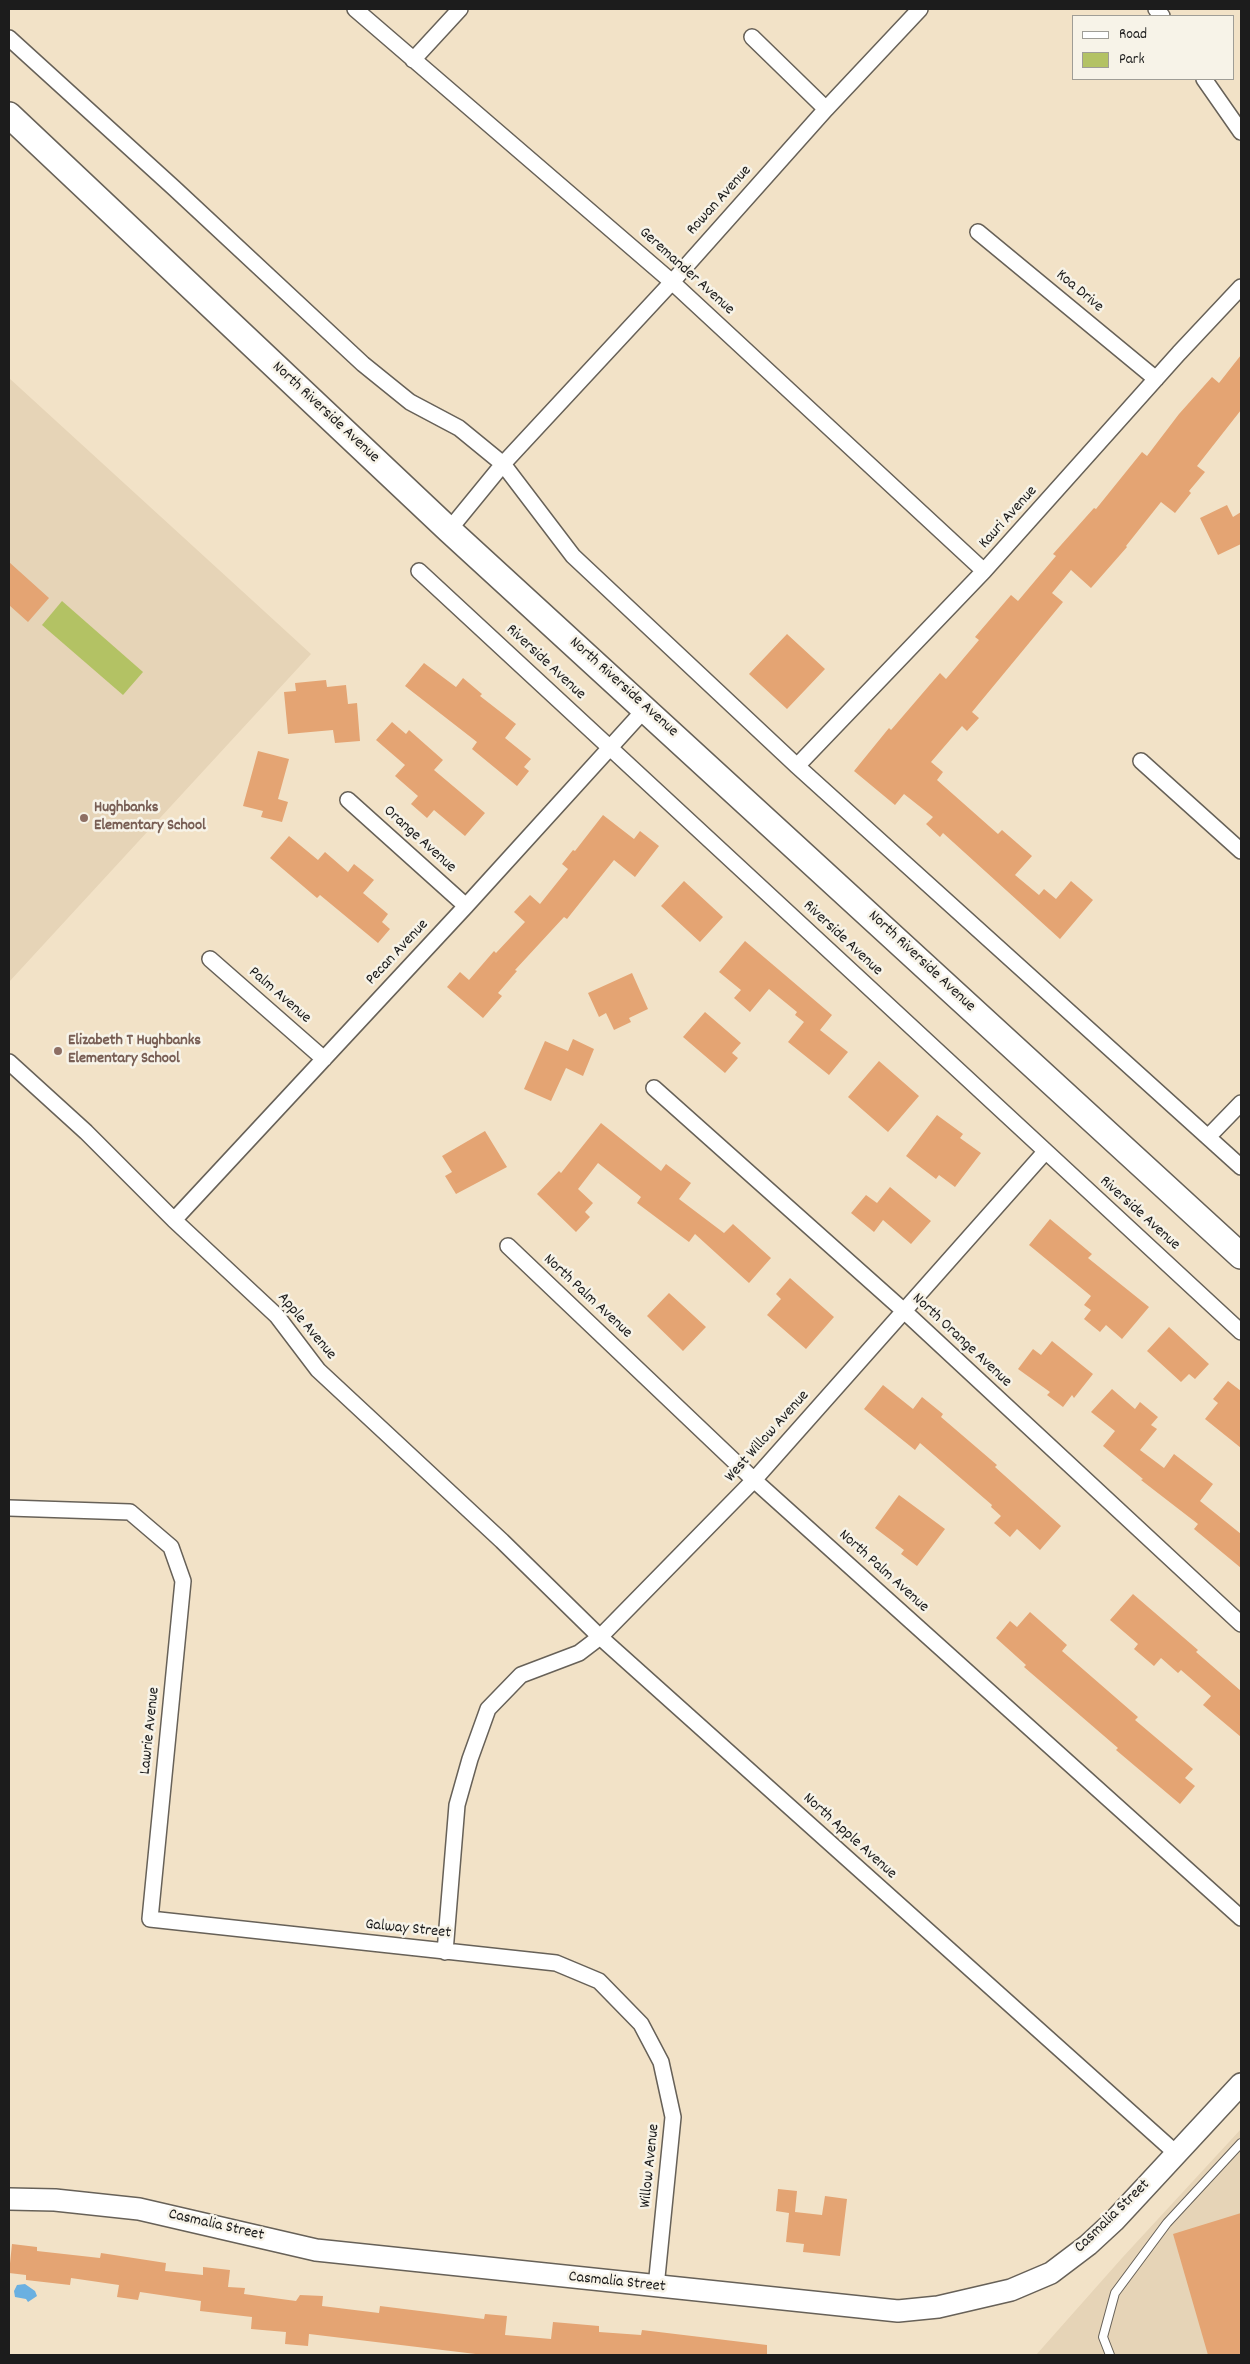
<!DOCTYPE html>
<html>
<head>
<meta charset="utf-8">
<style>
	body { margin:0 }
	#map { position:relative; width:1250px; height:2364px; overflow:hidden; background:#f2e2c7; font-family:Dekko,sans-serif }
	canvas { display:block }
	.frame { position:absolute; inset:0; border:10px solid #1c1c1c; pointer-events:none }
	.legend { position:absolute; left:1072px; top:15px; width:162px; height:65px; box-sizing:border-box; background:#f7f3e8; border:1px solid #9f9d96; margin:0; padding:6px 9px; list-style:none; font-size:15px; color:#1c1c1c }
	.legend li { display:flex; align-items:center; gap:10px; height:25px }
	.legend b { width:25px; border:1px solid #9f9d96 }
</style>
</head>
<body>
<div id="map">
<canvas width="1250" height="2364"></canvas>
<div class="frame"></div>
<ul class="legend">
<li><b style="height:6px;background:#fff"></b>Road</li>
<li><b style="height:14px;background:#b3c264"></b>Park</li>
</ul>
</div>
<script>
const g = document.querySelector('canvas').getContext('2d');
g.lineJoin = 'round';
function paint(path, color) {
  g.fillStyle = color;
  g.fill(path, 'evenodd');
}
function poly(rows) {
  const path = new Path2D();
  for (const r of rows) {
    path.moveTo(r[0], r[1]);
    for (let i = 2; i < r.length; i += 2) path.lineTo(r[i], r[i + 1]);
  }
  return path;
}
function strokePath(path, color, width, dash) {
  g.strokeStyle = color;
  g.lineWidth = width;
  g.lineCap = dash ? 'butt' : 'round';
  g.setLineDash(dash || []);
  g.stroke(path);
}
function drawText(font, color, halo, rows, align = 'center') {
  g.font = font + ' Dekko,sans-serif';
  g.lineWidth = 5;
  g.setLineDash([]);
  g.textBaseline = 'middle';
  g.strokeStyle = halo;
  g.fillStyle = color;
  for (const [text, x, y, turn = 0] of rows) {
    g.save();
    g.translate(x, y);
    g.rotate((+turn || 0) * Math.PI / 180);
    g.textAlign = isNaN(turn) ? turn : align;
    if (halo) g.strokeText(text, 0, 0);
    g.fillText(text, 0, 0);
    g.restore();
  }
}
paint(poly([
	[9,378,311,654,9,982],
	[1241,2129,1241,2355,1036,2355,1122,2258]
]), '#e6d4b7');
paint(poly([
	[62,601,143,672,123,695,42,625]
]), '#b3c264');
paint(poly([
	[25,2284,35,2291,37,2296,28,2302,26,2299,15,2297,14,2291,17,2285]
]), '#6ab0e1');
paint(poly([
	[1241,355,1241,410,1197,466,1205,472,1189,491,1191,493,1175,513,1161,502,1126,546,1127,547,1091,588,1071,570,1052,593,1063,602,972,712,979,718,967,731,962,726,931,762,943,772,937,780,998,834,1002,830,1032,856,1015,875,1039,895,1044,889,1056,899,1071,881,1093,900,1060,939,943,833,940,837,926,824,933,817,904,794,895,805,854,771,889,728,891,730,940,673,946,679,979,640,975,637,1011,595,1018,601,1056,556,1053,554,1094,508,1096,509,1142,452,1147,456,1179,414,1212,377,1219,383],
	[1227,505,1233,517,1241,512,1241,544,1218,555,1200,518],
	[9,562,49,598,28,622,9,605],
	[787,634,825,669,787,709,749,674],
	[424,663,456,687,463,678,482,694,480,696,516,724,505,738,531,759,524,767,529,771,517,786,472,749,477,742,405,686],
	[326,680,327,687,346,685,348,704,357,703,360,741,335,743,333,730,288,734,284,692,296,691,295,683],
	[392,722,406,734,409,730,443,760,434,770,485,813,465,836,434,810,427,818,411,804,418,796,395,776,405,765,376,740],
	[258,751,289,759,278,799,288,802,282,822,261,817,263,811,243,806],
	[603,815,634,839,640,831,659,846,635,877,614,860,567,919,564,917,515,970,517,971,498,993,502,996,483,1018,447,987,460,972,469,980,494,951,496,953,525,922,514,912,530,895,540,904,568,869,562,864,573,850,575,851],
	[289,836,318,860,325,852,348,872,354,864,374,880,363,893,388,914,382,922,390,929,378,943,320,895,317,898,270,858],
	[684,881,723,917,700,942,661,906],
	[745,941,832,1015,820,1030,848,1052,829,1075,788,1042,804,1022,795,1015,797,1012,769,989,750,1012,734,998,741,990,719,972],
	[632,973,648,1009,629,1018,631,1022,614,1030,606,1013,599,1017,588,993],
	[705,1012,741,1043,732,1053,738,1058,725,1073,683,1037],
	[573,1039,594,1049,583,1076,566,1068,551,1101,524,1089,545,1041,568,1051],
	[879,1061,919,1096,888,1132,848,1097],
	[937,1115,963,1134,960,1138,981,1153,955,1187,939,1175,936,1179,906,1156],
	[601,1123,661,1171,666,1164,691,1183,679,1199,724,1233,733,1224,771,1258,749,1283,695,1234,689,1242,637,1203,641,1197,598,1163,578,1189,593,1203,585,1212,590,1217,576,1232,537,1194,559,1171,561,1173],
	[485,1131,507,1167,456,1194,445,1176,452,1172,442,1156],
	[890,1187,931,1221,911,1244,883,1220,874,1232,851,1213,866,1195,877,1203],
	[1050,1219,1092,1254,1088,1258,1149,1307,1122,1339,1106,1325,1100,1332,1084,1319,1091,1310,1084,1305,1091,1296,1029,1245],
	[790,1278,834,1317,806,1349,767,1315,781,1299,776,1294],
	[669,1293,706,1327,683,1351,647,1316],
	[1169,1327,1209,1364,1195,1379,1189,1374,1181,1382,1147,1351],
	[1052,1341,1093,1374,1074,1398,1072,1395,1063,1407,1047,1395,1050,1392,1018,1369,1033,1349,1041,1355],
	[1228,1381,1241,1391,1241,1448,1205,1419,1218,1403,1213,1399],
	[883,1385,913,1409,922,1397,943,1414,941,1417,997,1465,995,1467,1061,1526,1040,1550,1017,1529,1010,1537,994,1523,1001,1516,991,1507,992,1505,920,1443,915,1450,864,1409],
	[1112,1389,1135,1409,1140,1402,1158,1417,1151,1425,1157,1429,1140,1450,1164,1468,1174,1454,1213,1484,1200,1501,1241,1534,1241,1568,1194,1529,1198,1524,1141,1480,1143,1479,1103,1446,1115,1431,1091,1412],
	[899,1495,945,1529,917,1566,901,1554,904,1550,875,1528],
	[1133,1594,1198,1650,1196,1652,1241,1691,1241,1737,1203,1705,1211,1696,1181,1670,1178,1673,1161,1658,1154,1666,1134,1649,1138,1644,1110,1620],
	[1030,1612,1067,1645,1062,1651,1138,1717,1135,1720,1193,1769,1185,1778,1195,1786,1180,1804,1116,1750,1118,1748,1024,1667,1026,1665,996,1638,1010,1621,1017,1627],
	[778,2189,797,2191,795,2212,822,2215,825,2196,847,2199,840,2256,803,2252,804,2244,786,2242,789,2213,776,2211],
	[1241,2213,1241,2355,1208,2355,1173,2234],
	[12,2244,37,2247,37,2251,100,2258,101,2253,166,2263,165,2271,203,2275,203,2267,230,2270,228,2287,245,2288,244,2294,296,2301,300,2295,323,2296,322,2306,379,2313,380,2306,484,2319,485,2314,507,2316,505,2335,551,2339,553,2322,599,2326,599,2332,641,2335,642,2330,767,2345,767,2355,484,2355,309,2334,308,2346,285,2344,286,2332,251,2329,252,2317,200,2311,201,2301,140,2292,138,2300,117,2297,119,2285,71,2278,70,2285,26,2280,26,2275,9,2273]
]), '#e4a473');
const lane = poly([
	[1110,2355,1103,2337,1115,2293,1167,2223,1241,2143]
]);
const street = poly([
	[355,9,672,282,984,571],
	[1156,9,1162,16],
	[752,37,826,109],
	[9,38,174,188,363,364,410,402,459,428,503,464,573,556,797,766,1241,1167],
	[413,60,460,9],
	[1204,79,1241,132],
	[978,232,1156,379],
	[449,530,503,464,672,282,826,109,920,9],
	[419,571,1241,1332],
	[1141,761,1241,851],
	[797,766,984,571,1179,353,1241,287],
	[348,800,466,906],
	[210,959,324,1059],
	[9,1062,86,1132,174,1220,277,1316,318,1370,502,1541,600,1637,1177,2154],
	[654,1088,904,1311,1241,1624],
	[1208,1137,1241,1103],
	[174,1220,466,906,646,708],
	[508,1246,754,1480,1241,1918],
	[9,1508,130,1512,171,1547,183,1581,150,1919,556,1963,599,1981,641,2024,661,2062,673,2117,656,2287],
	[445,1952,457,1805,470,1759,488,1709,521,1675,579,1653,600,1637,754,1480,1045,1152]
]);
const secondary = poly([
	[9,2199,55,2200,139,2209,316,2250,898,2311,938,2307,1011,2290,1051,2273,1088,2245,1114,2221,1241,2084]
]);
const primary = poly([
	[9,115,449,530,1241,1256]
]);
strokePath(lane, '#676158', 10);
strokePath(street, '#676158', 18);
strokePath(secondary, '#676158', 24);
strokePath(primary, '#676158', 28);
strokePath(lane, '#fff', 8);
strokePath(street, '#fff', 15);
strokePath(secondary, '#fff', 21);
strokePath(primary, '#fff', 25);
for (const [x, y, r, color] of [
	[84,818,5,"#8d6e63"],
	[58,1051,5,"#8d6e63"]
]) {
  const dot = new Path2D();
  dot.arc(x, y, r, 0, 2 * Math.PI);
  g.fillStyle = color;
  g.fill(dot);
  strokePath(dot, '#f7f3e8', 2);
}
drawText('16px', '#1c1c1c', '#f7f3e8', [
	["Rowan Avenue",720,201,-48],
	["Geremander Avenue",686,272,42],
	["Koa Drive",1079,292,40],
	["North Riverside Avenue",325,413,43],
	["Kauri Avenue",1009,518,-48],
	["Riverside Avenue",545,663,43],
	["North Riverside Avenue",623,688,42],
	["Orange Avenue",419,840,42],
	["Riverside Avenue",842,939,43],
	["Pecan Avenue",398,953,-47],
	["North Riverside Avenue",921,962,43],
	["Palm Avenue",279,996,41],
	["Riverside Avenue",1139,1214,42],
	["North Palm Avenue",587,1297,43],
	["Apple Avenue",306,1327,50],
	["North Orange Avenue",961,1341,43],
	["West Willow Avenue",768,1437,-48],
	["North Palm Avenue",883,1572,42],
	["Lawrie Avenue",151,1731,-84],
	["North Apple Avenue",849,1837,42],
	["Galway Street",408,1930,6],
	["Willow Avenue",651,2166,-84],
	["Casmalia Street",1113,2217,-44],
	["Casmalia Street",216,2226,13],
	["Casmalia Street",617,2283,6]
]);
drawText('bold 16px', '#785e54', '#f7f3e8', [
	["Hughbanks",94,809],
	["Elementary School",94,827],
	["Elizabeth T Hughbanks",68,1042],
	["Elementary School",68,1060]
], 'left');
</script>
</body>
</html>
